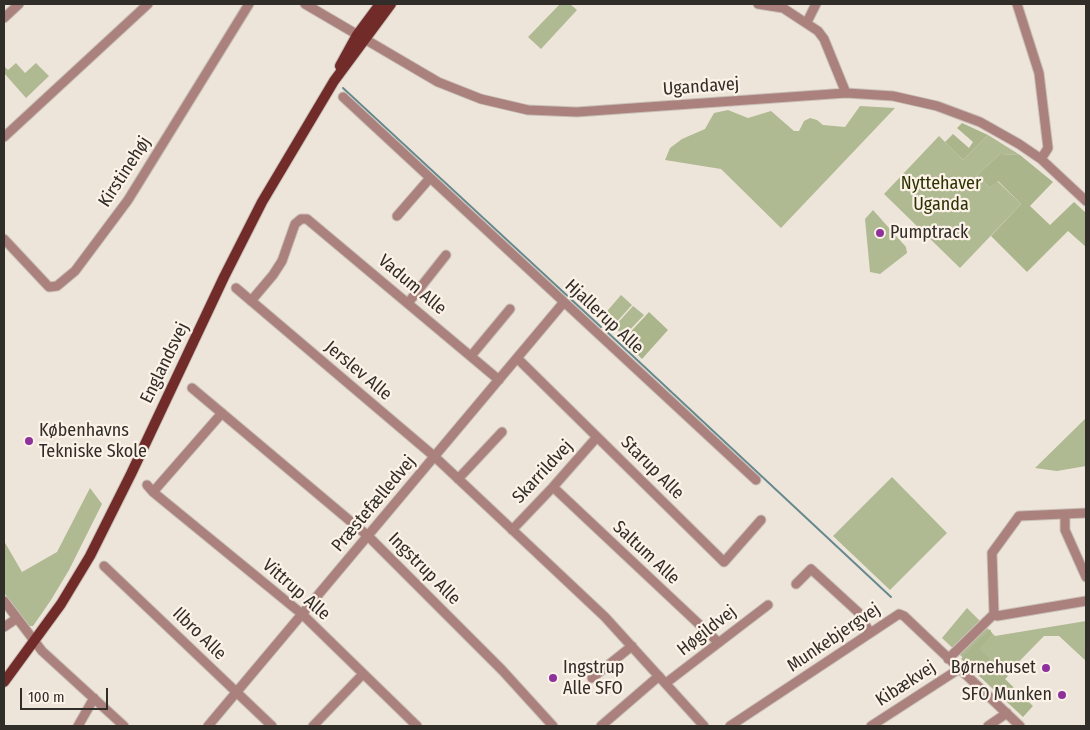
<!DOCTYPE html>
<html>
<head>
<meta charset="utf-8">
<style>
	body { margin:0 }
	#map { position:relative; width:1090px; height:730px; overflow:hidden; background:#eee5da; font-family:"Fira Sans Condensed",sans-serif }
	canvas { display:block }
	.frame { position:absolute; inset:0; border:5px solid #312d29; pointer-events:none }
	.scale { position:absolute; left:20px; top:688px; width:88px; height:22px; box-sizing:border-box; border:2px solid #312d29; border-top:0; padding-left:6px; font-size:15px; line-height:18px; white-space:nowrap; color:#312d29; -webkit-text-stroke:4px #fcf2e7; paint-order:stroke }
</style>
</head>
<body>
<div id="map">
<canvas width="1090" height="730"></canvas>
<div class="frame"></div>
<div class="scale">100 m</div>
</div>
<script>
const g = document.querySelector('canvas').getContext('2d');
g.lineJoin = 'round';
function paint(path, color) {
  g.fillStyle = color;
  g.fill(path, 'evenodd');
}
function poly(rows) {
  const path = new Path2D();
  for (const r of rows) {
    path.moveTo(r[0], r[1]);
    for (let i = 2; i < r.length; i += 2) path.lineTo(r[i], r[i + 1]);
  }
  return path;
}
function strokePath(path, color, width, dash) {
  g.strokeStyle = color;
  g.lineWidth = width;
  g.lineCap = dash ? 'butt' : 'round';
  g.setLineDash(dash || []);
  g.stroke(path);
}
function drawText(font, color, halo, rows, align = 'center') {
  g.font = font + ' "Fira Sans Condensed",sans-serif';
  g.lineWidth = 4.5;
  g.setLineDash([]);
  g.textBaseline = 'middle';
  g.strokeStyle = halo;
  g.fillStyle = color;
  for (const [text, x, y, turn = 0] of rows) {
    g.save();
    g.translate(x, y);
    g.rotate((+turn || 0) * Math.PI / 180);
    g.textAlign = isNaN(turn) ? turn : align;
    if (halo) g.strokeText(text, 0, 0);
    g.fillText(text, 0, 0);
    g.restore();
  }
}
paint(poly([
	[560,4,570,4,577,10,541,49,528,37],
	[16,63,25,73,36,63,49,76,26,98,4,73,4,66,8,70],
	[860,106,895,108,781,228,721,169,665,160,670,148,682,139,705,129,714,113,728,110,748,118,771,111,794,131,799,131,804,121,810,118,817,120,823,125,845,127],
	[988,135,1020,155,1000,154,977,175,990,188,997,181,1021,204,960,268,884,194,939,136,963,160],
	[873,210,906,247,907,253,880,274,870,272,865,219],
	[621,295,632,305,613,326,602,317],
	[633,306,644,315,624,336,614,327],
	[1086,418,1086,466,1057,471,1035,468],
	[892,477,947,533,890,590,833,536],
	[90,488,102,504,69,570,51,600,33,626,27,626,18,617,4,592,4,541,22,572,57,552],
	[967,608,995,636,1086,621,1086,661,1059,636,1044,636,994,687,942,638]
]), '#afb992');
paint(poly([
	[962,123,988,135,963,160,945,142,953,134,969,148,973,142,957,128],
	[1000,154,1020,155,1053,182,1030,206,1050,225,1074,202,1086,213,1086,247,1068,231,1027,272,991,236,1021,204,998,181,990,188,977,175],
	[649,312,668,330,642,359,623,340],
	[990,629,992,634,979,649,1008,676,1005,679,1033,706,1023,717,961,659]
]), '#aab58c');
strokePath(poly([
	[343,88,601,327],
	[605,330,891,597]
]), '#66898f', 2);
const minor = poly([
	[305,4,438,82,481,99,528,110,577,112,846,93,893,96,937,106,980,122,1019,144,1041,159,1086,201],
	[758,4,783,8,818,31,824,39,846,93],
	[1017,4,1039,73,1048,148,1041,159],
	[4,18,19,4],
	[807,22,816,4],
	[343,97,756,480],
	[4,137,148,4],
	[397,216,430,178],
	[4,239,49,287,57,286,75,271,128,200,249,4],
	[236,288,435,457,605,617,704,726],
	[251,301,273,275,282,261,295,224,301,219,307,219,499,380],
	[408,303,446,255],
	[471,356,510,309],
	[517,358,724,562,761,520],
	[192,388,368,536,502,670,553,726],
	[458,479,502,432],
	[147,485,153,492,302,614,417,726],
	[553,487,718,642],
	[153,492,222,413],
	[1065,514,1065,530,1086,577],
	[512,530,553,487,597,437],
	[104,566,272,726],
	[796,584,811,569,858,612,870,633],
	[4,601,42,651,124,726],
	[994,614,997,616,1086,601],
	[4,627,16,619],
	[948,659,994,614,992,553,1019,516,1086,513],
	[592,678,632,646],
	[666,683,768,605],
	[78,726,94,698],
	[208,726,564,302],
	[313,726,363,674],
	[601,726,659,676],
	[730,726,899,614,904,616,1020,726],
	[871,726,959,669],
	[988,726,1007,713]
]);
const major = poly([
	[340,66,357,35,380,4],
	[4,682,61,604,90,556,131,474,224,277,262,202,334,81,391,4]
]);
strokePath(minor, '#c8c0b7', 11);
strokePath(major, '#c8c0b7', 12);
strokePath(minor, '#ab817d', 9);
strokePath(major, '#712c2a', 10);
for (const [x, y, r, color] of [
	[880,233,5,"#8e319b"],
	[29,441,5,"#8e319b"],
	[1046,668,5,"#8e319b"],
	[553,678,5,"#8e319b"],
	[1062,695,5,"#8e319b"]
]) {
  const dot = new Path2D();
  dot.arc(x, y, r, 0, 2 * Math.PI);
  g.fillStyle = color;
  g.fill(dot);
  strokePath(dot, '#fcf2e7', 2);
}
drawText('18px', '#312d29', '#fcf2e7', [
	["Ugandavej",701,87,-4],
	["Kirstinehøj",125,172,-57],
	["Vadum Alle",412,285,40],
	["Hjallerup Alle",604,317,43],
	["Englandsvej",165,363,-64],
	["Jerslev Alle",358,371,40],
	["Starup Alle",652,468,45],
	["Skarrildvej",543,472,-47],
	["Præstefælledvej",374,504,-50],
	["Saltum Alle",646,553,43],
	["Ingstrup Alle",424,569,45],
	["Vittrup Alle",296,590,41],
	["Høgildvej",707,631,-38],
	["Ilbro Alle",199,634,44],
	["Munkebjergvej",834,638,-34],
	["Kibækvej",906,684,-33]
]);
drawText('18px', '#2b3302', '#fcf2e7', [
	["Nyttehaver",941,184],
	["Uganda",941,205]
]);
drawText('18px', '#312d29', '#fcf2e7', [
	["Pumptrack",890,233],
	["Københavns",39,431],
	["Tekniske Skole",39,452],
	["Ingstrup",563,668],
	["Alle SFO",563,689],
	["Børnehuset",1036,668,"right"],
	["SFO Munken",1052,695,"right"]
], 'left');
</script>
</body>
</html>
